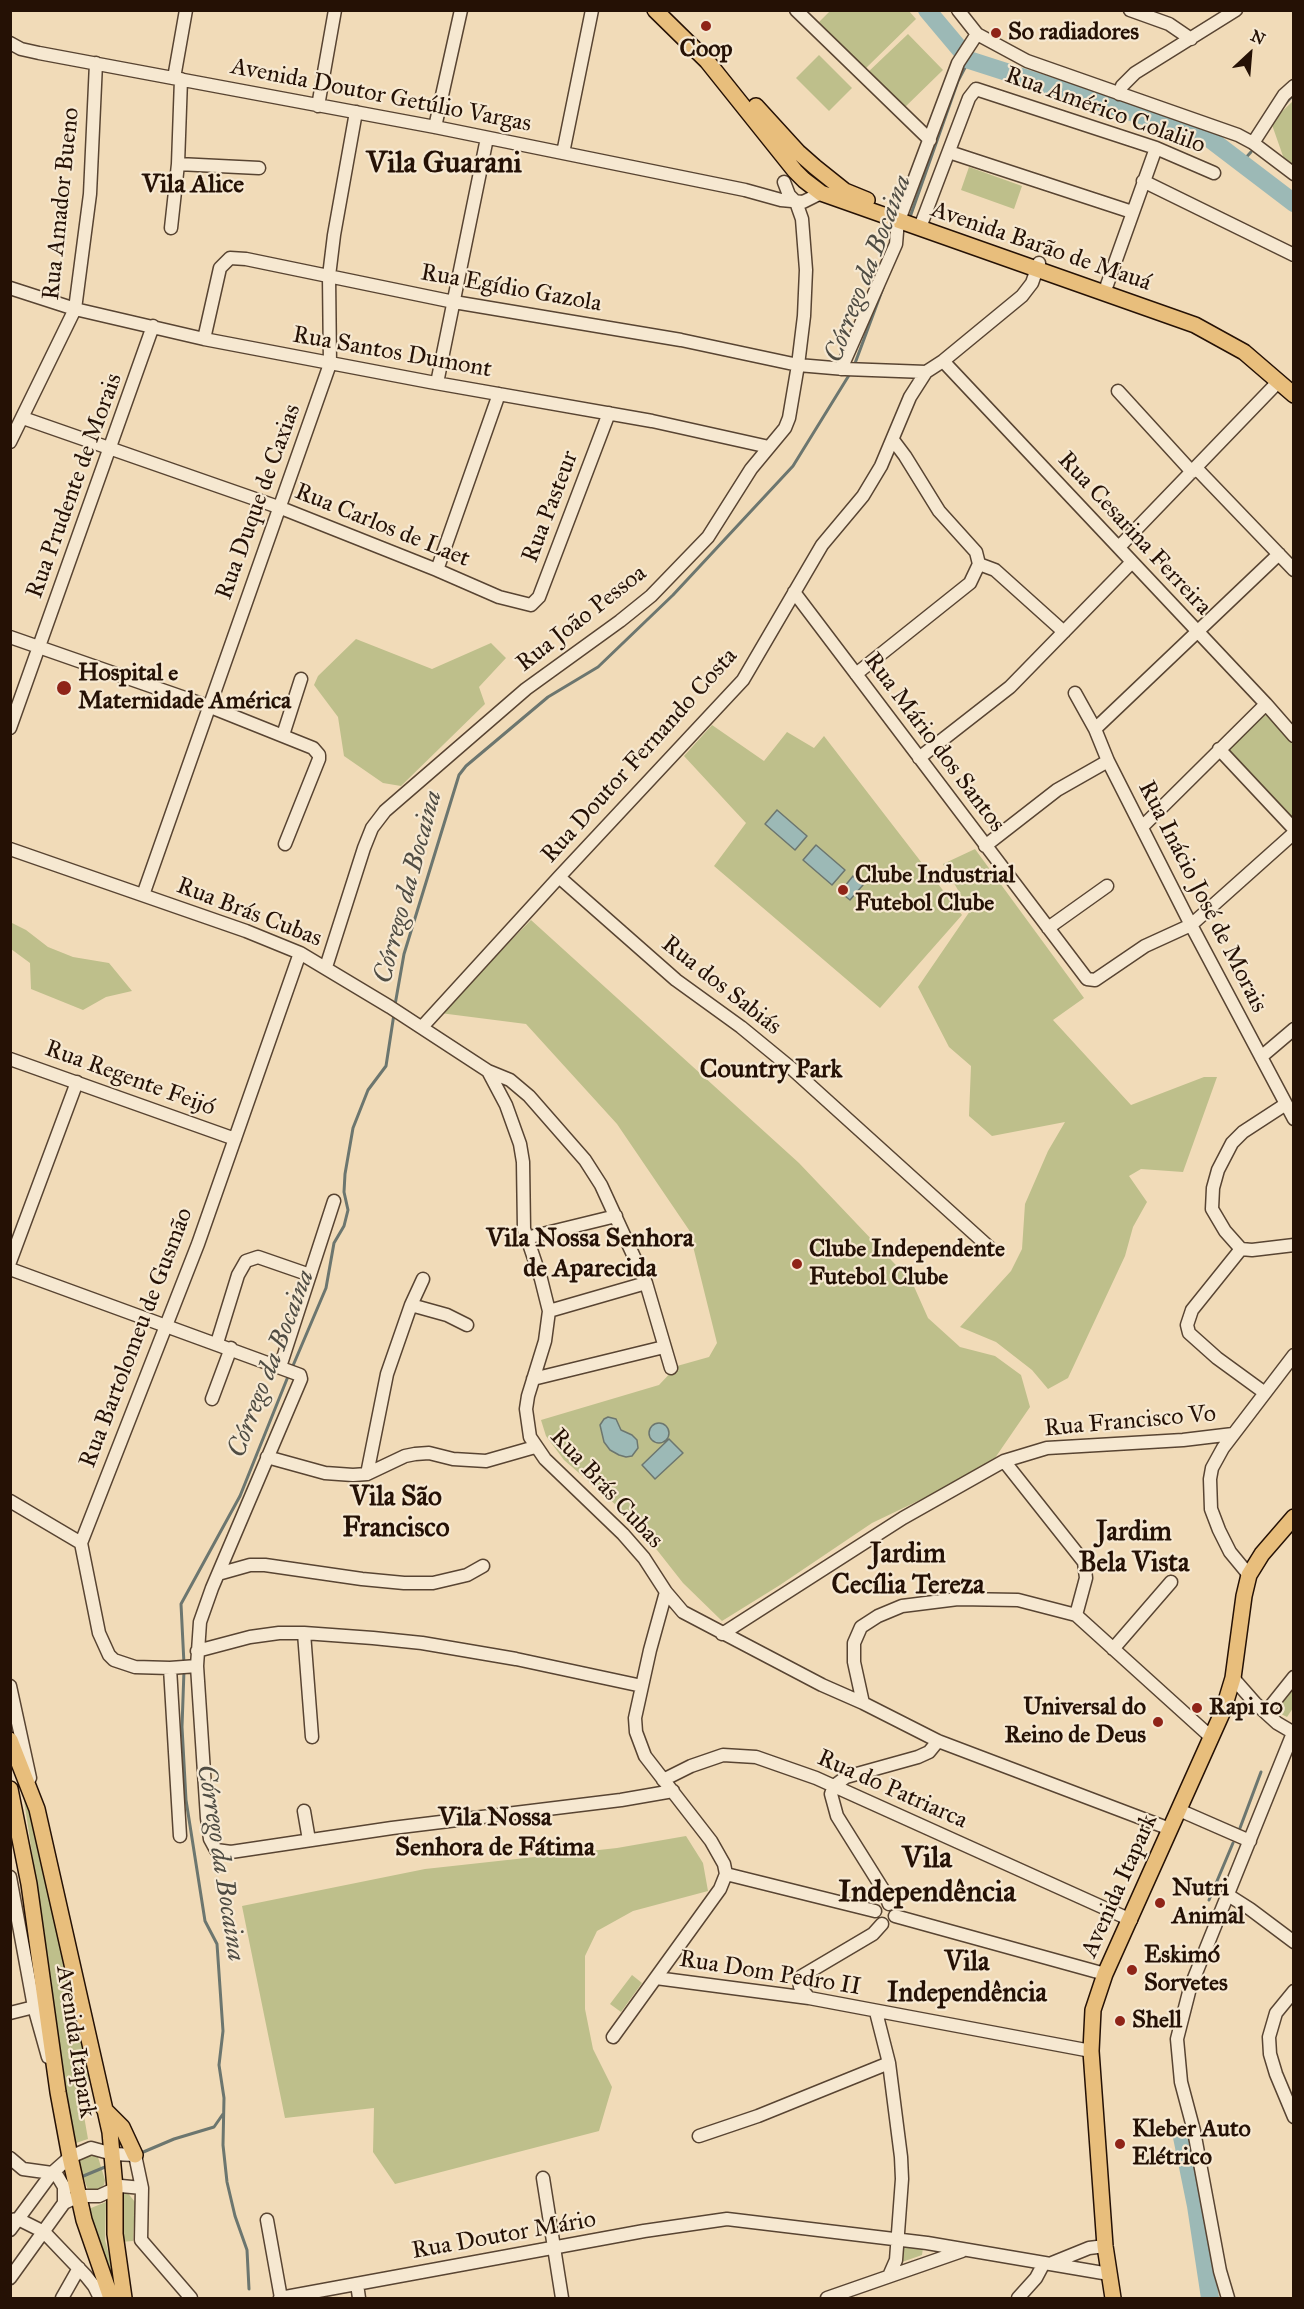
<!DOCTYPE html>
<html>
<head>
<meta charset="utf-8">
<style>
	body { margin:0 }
	#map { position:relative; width:1304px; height:2309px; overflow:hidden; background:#f1dbb8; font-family:"IM FELL Great Primer",serif }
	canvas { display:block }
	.frame { position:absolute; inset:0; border:12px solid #251105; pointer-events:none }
	.north { position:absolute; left:1220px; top:24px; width:60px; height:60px; -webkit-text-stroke:4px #f6e8d1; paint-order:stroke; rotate:26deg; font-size:16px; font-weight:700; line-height:24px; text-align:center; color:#251105 }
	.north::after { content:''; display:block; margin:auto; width:21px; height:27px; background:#251105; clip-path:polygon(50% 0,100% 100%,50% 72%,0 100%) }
</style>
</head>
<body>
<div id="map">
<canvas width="1304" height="2309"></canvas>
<div class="frame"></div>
<div class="north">N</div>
</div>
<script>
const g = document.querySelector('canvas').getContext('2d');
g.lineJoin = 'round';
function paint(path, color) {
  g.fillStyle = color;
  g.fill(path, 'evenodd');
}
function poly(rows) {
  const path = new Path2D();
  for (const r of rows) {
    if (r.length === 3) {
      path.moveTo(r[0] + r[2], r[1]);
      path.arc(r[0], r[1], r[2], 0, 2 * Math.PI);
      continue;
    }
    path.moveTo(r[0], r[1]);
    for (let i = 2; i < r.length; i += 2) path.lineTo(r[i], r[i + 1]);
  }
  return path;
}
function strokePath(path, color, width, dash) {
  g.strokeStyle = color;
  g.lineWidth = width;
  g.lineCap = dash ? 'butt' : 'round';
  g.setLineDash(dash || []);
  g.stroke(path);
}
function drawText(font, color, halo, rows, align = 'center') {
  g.font = font + ' "IM FELL Great Primer",serif';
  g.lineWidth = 4.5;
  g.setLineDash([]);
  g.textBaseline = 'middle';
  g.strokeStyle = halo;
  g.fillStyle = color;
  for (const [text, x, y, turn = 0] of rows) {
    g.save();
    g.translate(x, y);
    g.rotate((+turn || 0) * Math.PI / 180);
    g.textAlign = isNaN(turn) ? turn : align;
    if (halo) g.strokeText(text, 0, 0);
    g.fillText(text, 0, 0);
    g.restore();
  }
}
paint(poly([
	[831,10,909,11,916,19,865,69,819,22],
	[908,34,943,70,902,110,866,74],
	[819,55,852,88,829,111,796,78],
	[1293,101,1293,166,1284,159,1271,122],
	[969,167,1022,186,1014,209,961,190],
	[356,639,432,669,491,643,506,658,479,687,485,704,401,786,383,783,344,756,338,717,314,685,318,676],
	[1266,709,1293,740,1293,826,1222,750],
	[712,725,764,761,787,732,814,748,824,736,962,915,880,1008,714,866,746,823,684,756],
	[975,849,1084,998,1053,1020,1131,1105,1204,1077,1217,1077,1183,1172,1141,1169,1129,1176,1147,1202,1133,1227,1125,1256,1068,1378,1048,1389,1032,1370,996,1342,960,1327,1011,1271,1022,1249,1025,1204,1048,1151,1065,1122,992,1136,969,1116,971,1066,949,1047,918,987,970,911,943,864],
	[531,920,799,1163,912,1282,928,1318,960,1347,995,1356,1021,1375,1030,1407,995,1458,970,1476,872,1523,780,1585,722,1621,683,1583,646,1536,616,1505,564,1460,546,1436,541,1420,659,1385,677,1366,709,1357,717,1343,689,1230,617,1124,526,1024,440,1013],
	[10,922,26,930,48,947,73,957,109,963,132,991,106,997,83,1010,31,989,30,963,11,949],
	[1293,1687,1293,1708,1287,1717,1275,1711],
	[22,1787,37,1831,57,1921,89,2080,80,2093,88,2139,73,2144,49,1965],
	[686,1836,703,1863,708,1891,633,1911,597,1931,585,1956,585,2009,593,2049,612,2087,599,2131,395,2184,373,2152,374,2108,285,2118,242,1906,425,1869,617,1848],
	[632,1975,642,1983,621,2012,610,2004],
	[92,2154,98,2157,105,2180,104,2185,93,2193,88,2190,83,2176,77,2172,75,2165,79,2158],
	[127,2192,135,2202,133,2241,120,2242,122,2194],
	[106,2202,105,2240,120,2295,117,2296,86,2210],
	[900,2244,923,2248,922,2255,902,2262,900,2261]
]), '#bebf8b');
const water = poly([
	[777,810,807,836,795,850,765,824,777,810],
	[816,845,845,870,832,885,803,860,816,845],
	[853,876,863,885,850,900,840,892,853,876],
	[608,1417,616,1419,621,1430,632,1435,637,1440,638,1448,632,1456,626,1457,619,1455,610,1450,604,1442,600,1425,604,1419,608,1417],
	[659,1433,10],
	[669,1439,683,1453,655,1479,642,1465,669,1439]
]);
paint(water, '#9cb9b6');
strokePath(water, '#6c766f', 1.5);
strokePath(poly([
	[1285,104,1294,94],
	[1241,163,1251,152],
	[909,220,958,81,969,60],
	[854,366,883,288],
	[395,1005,404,954,459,775,466,766,548,697,598,667,673,595,793,466,851,372],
	[292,1368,326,1288,334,1243,344,1226,348,1210,344,1192,345,1174,353,1128,368,1090,386,1066,394,1014],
	[184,1664,181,1604,240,1496,289,1374],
	[184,1670,182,1727,186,1800,205,1921,217,1944,223,2031,219,2065,224,2098,223,2145,227,2182,235,2216,247,2250,249,2289],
	[1240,1828,1261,1772],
	[1209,1900,1233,1843],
	[141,2153,174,2139,214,2127,223,2114],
	[81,2177,105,2167]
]), '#6c766f', 3);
strokePath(poly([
	[927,10,969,60,1206,136,1294,203],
	[1182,2137,1196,2206,1210,2298]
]), '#9cb9b6', 18);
const minor = poly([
	[796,10,930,140],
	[958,10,977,34,1027,61,1238,135,1253,143,1294,174],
	[1130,10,1169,24,1191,39],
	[10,43,21,49,39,53,435,127,745,190,781,200,803,202,821,193],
	[174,78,186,10],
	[1119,94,1122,86,1135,73,1236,10],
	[318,106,335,10],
	[435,127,461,10],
	[1253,143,1284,95,1294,86],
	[949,152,1132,212],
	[563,153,592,10],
	[178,164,259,168],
	[1143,181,1294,255],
	[901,215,958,63,977,34],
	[922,222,969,98,976,89,1156,148,1214,173],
	[171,228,178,164,181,79],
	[1107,285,1156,148],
	[10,288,75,309,204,339,430,382,652,421,769,447],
	[204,339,220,268,230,258,246,259,454,302,681,340,798,365,845,369,926,372],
	[943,361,1266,704,1294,736],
	[841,369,896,244,898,220],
	[437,383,487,138],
	[1118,391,1192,472],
	[23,418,281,508,437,570,499,597,531,605,539,597,609,413],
	[893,440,905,456,939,511,976,552,979,564],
	[10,442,75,309,90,194,96,63],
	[1196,468,1294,570],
	[1119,547,1279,381],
	[979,564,995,570,1064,632],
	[437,570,499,394],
	[794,592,1087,979,1095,980,1145,946,1191,925,1294,833],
	[10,637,208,706,313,748,319,755,319,759,285,844],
	[856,674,970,583,979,564],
	[1075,693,1095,729,1108,761,1191,925,1294,1119],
	[10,728,153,326],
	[1095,729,1279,554],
	[283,735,301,679],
	[1219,749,1294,829],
	[919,758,1010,687,1132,562],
	[1142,827,1266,704],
	[985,846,1057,790,1108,761],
	[10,849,246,931,300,953,390,1007,488,1071,506,1105,520,1144,523,1162,524,1229,541,1279,549,1311,545,1341,528,1396,526,1409,530,1437,545,1459,623,1534,644,1558,666,1592,683,1612,822,1685,863,1703,938,1741,1170,1829],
	[559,877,676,980,741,1027,791,1068,990,1248],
	[143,895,330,364,329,276,334,235,356,112],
	[1048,928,1107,886],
	[326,967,364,848,372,828,385,811,526,689,620,621,651,596,708,537,751,469,785,428,789,418,798,365,804,316,806,270,802,219,796,202,789,195,784,182],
	[422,1027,559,877,743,680,822,545,863,496,881,466,910,397,926,372,943,361,1022,296,1032,283,1039,263],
	[1261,1057,1294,1029],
	[10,1059,235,1139],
	[488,1071,510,1080,529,1096,585,1160,601,1185,646,1283,671,1368],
	[526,1238,616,1216],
	[1241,1249,1252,1250,1294,1245],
	[10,1262,77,1082],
	[10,1269,300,1375,301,1379,212,1588,200,1622,197,1666,207,1818,210,1839,216,1850,231,1852,392,1828,621,1800,673,1791],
	[411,1305,447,1315,467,1325],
	[549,1311,646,1283],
	[217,1343,238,1275,246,1261,258,1257,310,1275],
	[280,1367,334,1201],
	[533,1379,664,1347],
	[1265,1393,1217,1358,1189,1333,1187,1325,1192,1310,1241,1249,1225,1231,1212,1209,1213,1188,1218,1170,1232,1143,1243,1132,1286,1104],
	[212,1399,231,1348],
	[267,1457,325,1473,353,1475,367,1474,405,1456,415,1454,429,1453,453,1459,486,1461,535,1447],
	[367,1474,387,1374,411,1305,423,1279],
	[10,1501,81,1543],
	[218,1574,250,1565,265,1565,362,1579,404,1583,433,1583,467,1575,483,1566],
	[1249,1575,1230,1552,1219,1530,1211,1509,1210,1479,1212,1468,1223,1448,1294,1355],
	[1076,1615,1212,1738],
	[304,1633,312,1737],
	[722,1634,903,1518,1004,1461,1047,1448,1183,1440,1233,1434],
	[1113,1649,1171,1582],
	[197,1651,250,1637,279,1633,304,1633,373,1638,422,1643,516,1659,642,1686],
	[197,1666,170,1668,135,1667,114,1660,109,1655,99,1633,81,1543,198,1244,300,953],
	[170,1668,180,1836],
	[1233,1678,1255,1703,1277,1723,1294,1733],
	[10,1686,30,1778],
	[863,1703,854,1662,854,1643,861,1627,878,1616,902,1606,958,1599,1018,1600,1076,1615,1086,1578,1084,1562,1004,1461],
	[1266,1712,1294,1677],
	[663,1780,691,1766,723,1755,756,1757,816,1778,1131,1920],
	[1179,1810,1250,1841],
	[304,1811,309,1840],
	[726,1874,875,1911],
	[10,1877,34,2007,48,2057],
	[1228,1895,1250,1909,1294,1942],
	[889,1904,884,1891,837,1816,831,1794,834,1786,846,1777,918,1757,929,1752,938,1741],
	[895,1916,1105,1974],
	[656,1978,809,1998,1091,2051],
	[1294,1991,1276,2013,1269,2037,1270,2054,1276,2074,1294,2117],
	[809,1998,800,1987,799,1980,802,1976,873,1934,882,1924],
	[876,2012,889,2063,901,2157,902,2179,896,2260,889,2276],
	[10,2013,34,2007],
	[613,2037,720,1889,726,1874,724,1864,711,1841,645,1756,636,1732,635,1718,650,1650,666,1592],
	[699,2136,758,2116,889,2063],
	[10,2158,23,2169,52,2173,58,2177,64,2187,64,2203],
	[543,2178,562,2298],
	[12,2220,18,2219,44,2232,86,2276,94,2286,100,2298],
	[267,2220,281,2298],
	[10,2230,52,2173,70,2157,91,2148,113,2154,135,2155,142,2188,141,2240,191,2298],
	[1052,2263,1089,2248,1105,2246],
	[10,2278,64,2203,79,2196,99,2196,121,2186,142,2188],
	[357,2284,359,2298],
	[62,2298,79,2268],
	[280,2298,644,2231,727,2219,927,2243,1109,2274],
	[827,2298,962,2251],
	[1018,2298,1036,2278,1044,2263],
	[1228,2298,1220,2271,1194,2131,1181,2082,1177,2039,1190,1988,1293,1733]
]);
const major = poly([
	[655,10,707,61,795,171,804,180,821,193,1195,325,1244,352,1294,395],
	[756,106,798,152,815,167,845,191,867,200],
	[10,1740,37,1809,110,2132,115,2188,115,2234,124,2298],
	[10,1789,29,1884,58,2092,70,2157,84,2220,111,2298],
	[104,2109,122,2127,135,2155],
	[1113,2298,1105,2246,1091,2051,1093,2010,1105,1974,1223,1711,1233,1678,1244,1596,1249,1575,1262,1554,1294,1517]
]);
strokePath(minor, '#584432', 15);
strokePath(major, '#251105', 18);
strokePath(minor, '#f6e8d1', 12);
strokePath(major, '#e8be7c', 15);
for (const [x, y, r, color] of [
	[706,26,6,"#8f2418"],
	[996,33,6,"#8f2418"],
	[64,688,8,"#8f2418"],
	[843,890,6,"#8f2418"],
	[797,1264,6,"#8f2418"],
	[1197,1708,6,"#8f2418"],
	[1158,1722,6,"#8f2418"],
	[1160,1903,6,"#8f2418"],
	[1132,1970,6,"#8f2418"],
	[1120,2021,6,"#8f2418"],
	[1120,2144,6,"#8f2418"]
]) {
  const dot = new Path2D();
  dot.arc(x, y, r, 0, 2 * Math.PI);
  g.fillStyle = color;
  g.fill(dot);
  strokePath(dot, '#f6e8d1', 2);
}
drawText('bold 24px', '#251105', '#f6e8d1', [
	["So radiadores",1008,33],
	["Coop",706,50,"center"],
	["Hospital e",78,674],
	["Maternidade América",78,702],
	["Clube Industrial",855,876],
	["Futebol Clube",855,904],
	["Clube Independente",809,1250],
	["Futebol Clube",809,1278],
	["Universal do",1146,1708,"right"],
	["Reino de Deus",1146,1736,"right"],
	["Rapi 10",1209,1708],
	["Nutri",1172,1889],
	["Animal",1172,1917],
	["Eskimó",1144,1956],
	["Sorvetes",1144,1984],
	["Shell",1132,2021],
	["Kleber Auto",1132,2130],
	["Elétrico",1132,2158]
], 'left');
drawText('24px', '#251105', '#f6e8d1', [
	["Avenida Doutor Getúlio Vargas",381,96,11],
	["Rua Américo Colalilo",1105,111,20],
	["Rua Amador Bueno",62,204,-84],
	["Avenida Barão de Mauá",1041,247,19],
	["Rua Egídio Gazola",511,289,10],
	["Rua Santos Dumont",392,353,10],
	["Rua Prudente de Morais",75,486,-70],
	["Rua Duque de Caxias",259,502,-70],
	["Rua Pasteur",551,507,-69],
	["Rua Carlos de Laet",382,526,22],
	["Rua Cesarina Ferreira",1134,534,47],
	["Rua João Pessoa",582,619,-38],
	["Rua Mário dos Santos",934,743,53],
	["Rua Doutor Fernando Costa",640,756,-48],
	["Rua Inácio José de Morais",1202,897,63],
	["Rua Brás Cubas",249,913,21],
	["Rua dos Sabiás",721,986,38],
	["Rua Regente Feijó",130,1079,20],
	["Rua Bartolomeu de Gusmão",137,1338,-69],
	["Rua Francisco Vo",1130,1422,-5],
	["Rua Brás Cubas",606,1489,47],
	["Rua do Patriarca",892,1790,24],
	["Avenida Itapark",1120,1886,-66],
	["Rua Dom Pedro II",770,1974,9],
	["Avenida Itapark",75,2042,81],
	["Rua Doutor Mário",504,2236,-10]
]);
drawText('bold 26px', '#251105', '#f6e8d1', [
	["Vila Alice",193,186],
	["Country Park",771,1071],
	["Vila Nossa Senhora",590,1240],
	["de Aparecida",590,1270],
	["Vila Nossa",495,1819],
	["Senhora de Fátima",495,1849]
]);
drawText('italic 26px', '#4f4c43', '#f6e8d1', [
	["Córrego da Bocaina",869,269,-69],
	["Córrego da Bocaina",409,887,-75],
	["Córrego da Bocaina",272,1364,-69],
	["Córrego da Bocaina",220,1863,81]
]);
drawText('bold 27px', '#251105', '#f6e8d1', [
	["Vila São",396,1498],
	["Francisco",396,1529],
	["Jardim",1134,1533],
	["Bela Vista",1134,1564],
	["Jardim",908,1555],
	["Cecília Tereza",908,1586],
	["Vila",967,1963],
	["Independência",967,1994]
]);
drawText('bold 30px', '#251105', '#f6e8d1', [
	["Vila Guarani",444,165],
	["Vila",927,1860],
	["Independência",927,1894]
]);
</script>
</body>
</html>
